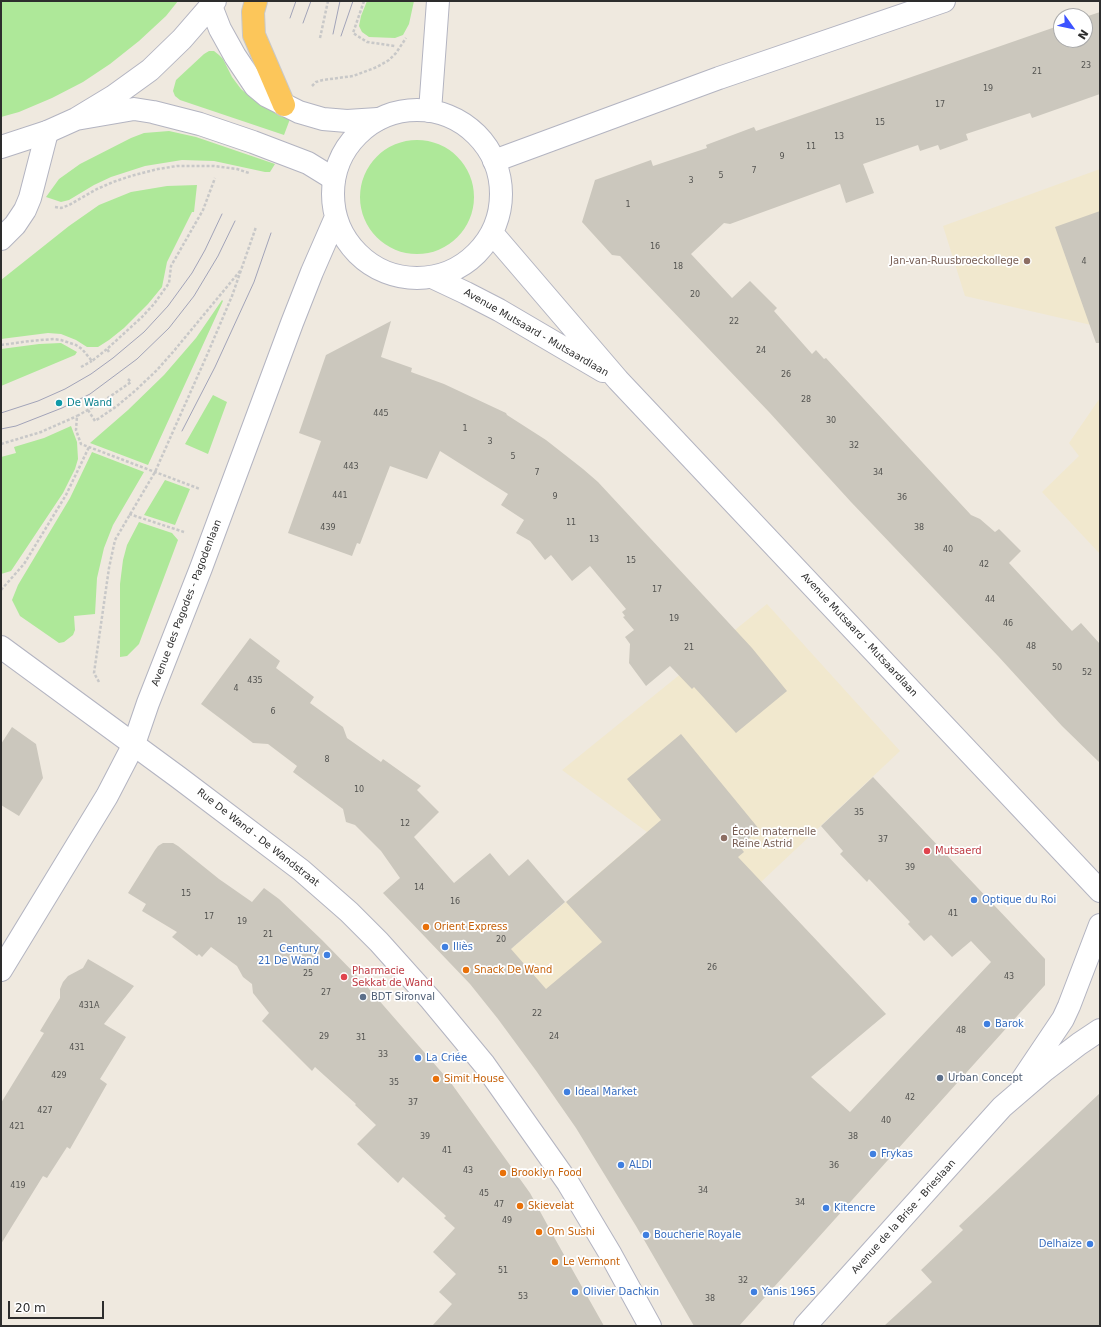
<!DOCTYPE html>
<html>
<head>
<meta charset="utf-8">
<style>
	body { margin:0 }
	#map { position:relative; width:1101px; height:1327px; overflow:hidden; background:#efe9df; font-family:"DejaVu Sans",sans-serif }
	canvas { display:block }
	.frame { position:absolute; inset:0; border:2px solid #2d2d2d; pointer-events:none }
	.north { position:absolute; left:1053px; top:8px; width:40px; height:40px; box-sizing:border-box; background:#fff; border:1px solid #ababab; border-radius:50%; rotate:123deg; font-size:11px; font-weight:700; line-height:16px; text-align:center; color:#2d2d2d }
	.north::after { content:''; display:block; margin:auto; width:14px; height:18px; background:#3c53ff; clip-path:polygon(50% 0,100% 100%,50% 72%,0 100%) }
	.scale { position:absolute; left:8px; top:1301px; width:96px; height:18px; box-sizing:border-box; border:2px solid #2d2d2d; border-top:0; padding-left:5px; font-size:12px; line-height:14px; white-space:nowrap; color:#2d2d2d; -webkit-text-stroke:3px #fff; paint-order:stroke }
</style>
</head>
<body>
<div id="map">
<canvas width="1101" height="1327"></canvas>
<div class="frame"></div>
<div class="north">N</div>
<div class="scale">20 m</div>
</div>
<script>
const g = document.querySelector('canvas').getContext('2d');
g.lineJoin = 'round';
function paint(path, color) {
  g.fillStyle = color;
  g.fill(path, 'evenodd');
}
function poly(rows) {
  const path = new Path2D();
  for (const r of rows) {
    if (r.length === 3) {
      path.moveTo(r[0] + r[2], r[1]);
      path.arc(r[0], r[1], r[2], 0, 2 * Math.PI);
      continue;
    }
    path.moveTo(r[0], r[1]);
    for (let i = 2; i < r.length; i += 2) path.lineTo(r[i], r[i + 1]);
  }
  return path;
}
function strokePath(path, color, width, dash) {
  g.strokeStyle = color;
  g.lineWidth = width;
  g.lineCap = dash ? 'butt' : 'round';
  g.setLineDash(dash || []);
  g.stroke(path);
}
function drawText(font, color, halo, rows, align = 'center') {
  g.font = font + ' "DejaVu Sans",sans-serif';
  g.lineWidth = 3.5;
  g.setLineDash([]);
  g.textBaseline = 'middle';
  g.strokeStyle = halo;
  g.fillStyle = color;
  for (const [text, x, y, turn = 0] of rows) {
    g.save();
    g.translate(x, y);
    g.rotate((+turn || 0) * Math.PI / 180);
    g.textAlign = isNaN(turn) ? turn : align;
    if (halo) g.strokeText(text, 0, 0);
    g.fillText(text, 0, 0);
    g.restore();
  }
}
paint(poly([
	[1100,169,1100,327,965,296,943,226],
	[1100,398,1100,554,1042,492,1079,456,1069,443],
	[767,604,900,751,761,882,537,1072,496,962,647,832,562,770]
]), '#f1e8ce');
paint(poly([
	[1,1,178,1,166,16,139,41,110,64,83,82,52,98,19,112,1,117],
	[367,1,414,1,409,24,403,35,395,38,369,37,362,32,359,26,361,16],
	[209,51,214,51,219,55,223,59,232,77,241,89,255,101,264,107,290,119,284,135,180,100,175,96,173,91,176,80,204,54],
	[169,131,196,137,275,164,270,172,265,172,214,161,182,160,145,166,111,177,94,185,69,200,61,202,46,197,59,179,80,164,131,138,144,133],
	[417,197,57],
	[197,185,194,212,192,212,167,262,162,287,148,304,124,328,109,340,98,347,87,347,76,340,61,334,48,333,1,339,1,280,69,226,99,205,131,192,167,186],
	[222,300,223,301,148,465,90,443,128,410,164,375,196,338],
	[61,343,77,352,75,355,1,386,1,349,39,344],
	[213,395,227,402,208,454,185,444],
	[71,426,77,442,78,459,75,469,63,493,11,571,1,574,1,457,16,453,14,447,44,438],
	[92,452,144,472,113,525,104,548,97,578,95,614,74,616,75,630,73,635,64,642,59,643,20,616,12,600,18,585,70,498],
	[165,480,190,489,175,525,144,515],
	[139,522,172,533,178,540,139,644,127,656,120,657,120,584,123,560,127,545]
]), '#aee899');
paint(poly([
	[1100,12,1100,94,1032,118,1030,113,966,134,968,140,940,150,938,145,920,151,918,145,863,164,874,193,846,203,840,184,730,224,724,223,691,254,732,298,750,281,777,308,774,311,812,354,816,350,824,359,826,358,971,515,980,519,995,532,999,529,1021,551,1009,563,1072,631,1081,623,1100,644,1100,763,1062,726,998,656,851,502,769,412,620,256,612,255,582,222,595,180,651,160,653,166,707,148,706,145,754,127,756,131,1061,25,1061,40,1085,40,1085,17],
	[1100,211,1100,343,1096,343,1055,227],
	[391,321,381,357,412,368,411,372,444,384,506,413,507,415,546,440,583,469,598,482,715,608,752,648,787,691,736,733,694,687,692,689,670,666,646,686,629,663,630,644,625,637,634,630,623,617,625,616,622,612,626,609,590,566,572,581,551,555,545,560,530,541,516,533,524,520,501,505,508,494,440,451,427,479,390,466,360,544,357,543,352,556,288,533,321,441,299,433,326,355],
	[250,638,280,661,276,668,314,697,310,703,343,727,347,738,381,762,383,759,421,786,417,790,439,812,414,837,454,883,490,853,509,876,528,859,565,902,511,949,546,989,602,942,566,902,661,820,627,779,681,734,759,829,740,847,744,852,738,857,886,1014,811,1077,850,1112,991,962,971,941,952,957,931,935,924,941,908,924,910,922,869,879,867,882,840,854,843,851,821,826,873,777,1045,959,1045,985,739,1326,694,1326,636,1226,576,1128,537,1072,498,1019,470,984,383,893,400,878,381,851,355,825,346,822,343,809,293,772,297,766,268,744,253,743,201,704],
	[12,727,36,744,43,778,19,816,1,805,1,744],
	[163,843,173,843,178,846,219,879,252,902,264,888,279,899,322,940,363,982,451,1083,530,1193,554,1237,604,1326,432,1326,452,1304,439,1292,456,1274,433,1252,455,1228,444,1218,446,1216,403,1177,398,1183,357,1144,376,1125,355,1105,356,1104,315,1067,312,1071,262,1021,269,1013,253,993,252,984,243,977,237,966,211,947,202,957,199,954,197,956,172,937,177,932,142,911,146,904,128,893,155,850,158,846],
	[88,959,134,986,104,1024,126,1037,100,1079,107,1084,70,1149,67,1147,47,1178,43,1176,1,1244,1,1103,44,1033,40,1031,60,998,60,989,63,982,68,976,83,968],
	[1100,1093,1100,1326,884,1326,932,1282,921,1270,963,1230,959,1226]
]), '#cbc7bd');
const minor = poly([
	[430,111,438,1],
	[494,161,719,78,944,1],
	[1,239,15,225,25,210,30,198,47,132],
	[1,647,178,777,301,870,349,912,379,942,431,1000,484,1064,568,1183,611,1255,650,1326],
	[1022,1080,1063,1019,1069,1006,1100,925],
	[805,1326,1002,1107,1045,1070,1079,1044,1100,1030]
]);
const tertiary = poly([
	[417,194,84],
	[492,233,618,380,1100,891],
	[432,277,466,293,499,310,603,371],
	[1,970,107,796,134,744,148,703,201,568,292,323,312,272,336,217]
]);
const secondary = poly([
	[211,6,220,29,235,56,255,86,267,96,299,112,323,119,347,121,378,119],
	[76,119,134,109,153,112,200,124,253,142,308,163,334,179],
	[1,147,47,132,76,119,114,96,150,70,182,39,215,1]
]);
const trunk = poly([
	[256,1,253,12,254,35,284,105]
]);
strokePath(minor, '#b3b4c1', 24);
strokePath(tertiary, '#b3b4c1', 24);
strokePath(secondary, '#b3b4c1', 24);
strokePath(trunk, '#c8c8c8', 24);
strokePath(poly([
	[364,1,353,33,367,42,395,46],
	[320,38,328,1],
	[312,86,316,82,323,80,353,76,377,67,389,60,396,53,406,38],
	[55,207,61,208,69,205,97,189,113,182,131,176,158,169,177,166,214,166,237,169,249,173],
	[1,345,30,341,54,339,61,340,76,345,82,349,92,361,107,349],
	[109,352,107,349,142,317,154,304,169,283,171,266,203,210,215,178],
	[81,367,92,361],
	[128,379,131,382,102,402,77,416,76,430,81,444,200,489],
	[88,410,95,421,117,406,136,390,157,370,173,352,240,271],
	[1,444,41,432,77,416],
	[129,514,184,532],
	[1,590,24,564,66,495,89,447],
	[99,682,94,673,109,568,115,540,155,472,207,355,232,296,256,227]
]), '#c8c8c8', 2.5, [3, 2]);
strokePath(minor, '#fff', 22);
strokePath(tertiary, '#fff', 22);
strokePath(secondary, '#fff', 22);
strokePath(trunk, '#fcc65a', 22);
strokePath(poly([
	[290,18,296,1],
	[303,23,311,1],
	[333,34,340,1],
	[341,36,353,1],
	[1,413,38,401,65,389,91,374,113,358,144,332,168,306,192,273,205,250,222,214],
	[1,429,16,426,62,408,90,394,137,359,169,328,194,296,218,256,235,221],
	[182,431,215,367,254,282,271,233]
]), '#a1a3b8', 1);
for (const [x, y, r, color] of [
	[1027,261,4,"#8d6e63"],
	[59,403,4,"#0f9aa8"],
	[724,838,4,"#8d6e63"],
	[927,851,4,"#e0444e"],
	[974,900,4,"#3f7fe0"],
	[426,927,4,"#e8710a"],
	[445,947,4,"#3f7fe0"],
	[327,955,4,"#3f7fe0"],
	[466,970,4,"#e8710a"],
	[344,977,4,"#e0444e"],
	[363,997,4,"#5c6f8a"],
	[987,1024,4,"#3f7fe0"],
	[418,1058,4,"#3f7fe0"],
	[940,1078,4,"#5c6f8a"],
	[436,1079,4,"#e8710a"],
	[567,1092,4,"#3f7fe0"],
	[873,1154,4,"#3f7fe0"],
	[621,1165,4,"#3f7fe0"],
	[503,1173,4,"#e8710a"],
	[520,1206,4,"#e8710a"],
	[826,1208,4,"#3f7fe0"],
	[539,1232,4,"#e8710a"],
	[646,1235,4,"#3f7fe0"],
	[1090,1244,4,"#3f7fe0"],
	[555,1262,4,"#e8710a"],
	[575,1292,4,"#3f7fe0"],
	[754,1292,4,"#3f7fe0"]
]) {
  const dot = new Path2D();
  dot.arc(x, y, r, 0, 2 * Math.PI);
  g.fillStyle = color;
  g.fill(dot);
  strokePath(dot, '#fff', 1.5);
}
drawText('8px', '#545451', null, [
	["23",1086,66],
	["21",1037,72],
	["19",988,89],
	["17",940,105],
	["15",880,123],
	["13",839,137],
	["11",811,147],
	["9",782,157],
	["7",754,171],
	["5",721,176],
	["3",691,181],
	["1",628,205],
	["16",655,247],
	["4",1084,262],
	["18",678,267],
	["20",695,295],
	["22",734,322],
	["24",761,351],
	["26",786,375],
	["28",806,400],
	["445",381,414],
	["30",831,421],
	["1",465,429],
	["3",490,442],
	["32",854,446],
	["5",513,457],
	["443",351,467],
	["7",537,473],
	["34",878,473],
	["441",340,496],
	["9",555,497],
	["36",902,498],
	["11",571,523],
	["439",328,528],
	["38",919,528],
	["13",594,540],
	["40",948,550],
	["15",631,561],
	["42",984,565],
	["17",657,590],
	["44",990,600],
	["19",674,619],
	["46",1008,624],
	["48",1031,647],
	["21",689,648],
	["50",1057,668],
	["52",1087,673],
	["435",255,681],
	["4",236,689],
	["6",273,712],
	["8",327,760],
	["10",359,790],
	["35",859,813],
	["12",405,824],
	["37",883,840],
	["39",910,868],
	["14",419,888],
	["15",186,894],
	["16",455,902],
	["41",953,914],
	["17",209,917],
	["19",242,922],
	["21",268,935],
	["20",501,940],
	["26",712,968],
	["25",308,974],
	["43",1009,977],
	["27",326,993],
	["431A",89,1006],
	["22",537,1014],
	["48",961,1031],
	["29",324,1037],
	["24",554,1037],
	["31",361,1038],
	["431",77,1048],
	["33",383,1055],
	["429",59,1076],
	["35",394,1083],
	["42",910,1098],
	["37",413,1103],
	["427",45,1111],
	["40",886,1121],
	["421",17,1127],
	["39",425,1137],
	["38",853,1137],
	["41",447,1151],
	["36",834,1166],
	["43",468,1171],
	["419",18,1186],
	["34",703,1191],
	["45",484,1194],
	["34",800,1203],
	["47",499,1205],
	["49",507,1221],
	["51",503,1271],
	["32",743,1281],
	["53",523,1297],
	["38",710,1299]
]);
drawText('10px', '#785e54', '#fff', [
	["Jan-van-Ruusbroeckollege",1019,261],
	["École maternelle",732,832,"left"],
	["Reine Astrid",732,844,"left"]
], 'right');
drawText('10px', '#2d2d2d', '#fff', [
	["Avenue Mutsaard - Mutsaardlaan",536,333,30],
	["Avenue des Pagodes - Pagodenlaan",187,603,-69],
	["Avenue Mutsaard - Mutsaardlaan",859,635,47],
	["Rue De Wand - De Wandstraat",258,838,38],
	["Avenue de la Brise - Brieslaan",904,1217,-48]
]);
drawText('10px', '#0d838f', '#fff', [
	["De Wand",67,403]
], 'left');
drawText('10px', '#be3a42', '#fff', [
	["Mutsaerd",935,851],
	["Pharmacie",352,971],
	["Sekkat de Wand",352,983]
], 'left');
drawText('10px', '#366cbe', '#fff', [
	["Optique du Roi",982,900],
	["Iliès",453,947],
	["Century",319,949,"right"],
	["21 De Wand",319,961,"right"],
	["Barok",995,1024],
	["La Criée",426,1058],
	["Ideal Market",575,1092],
	["Frykas",881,1154],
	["ALDI",629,1165],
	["Kitencre",834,1208],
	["Boucherie Royale",654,1235],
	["Delhaize",1082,1244,"right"],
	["Olivier Dachkin",583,1292],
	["Yanis 1965",762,1292]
], 'left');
drawText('10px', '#c56008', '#fff', [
	["Orient Express",434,927],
	["Snack De Wand",474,970],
	["Simit House",444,1079],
	["Brooklyn Food",511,1173],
	["Skievelat",528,1206],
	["Om Sushi",547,1232],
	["Le Vermont",563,1262]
], 'left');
drawText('10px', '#4e5e75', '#fff', [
	["BDT Sironval",371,997],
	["Urban Concept",948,1078]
], 'left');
</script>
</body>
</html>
